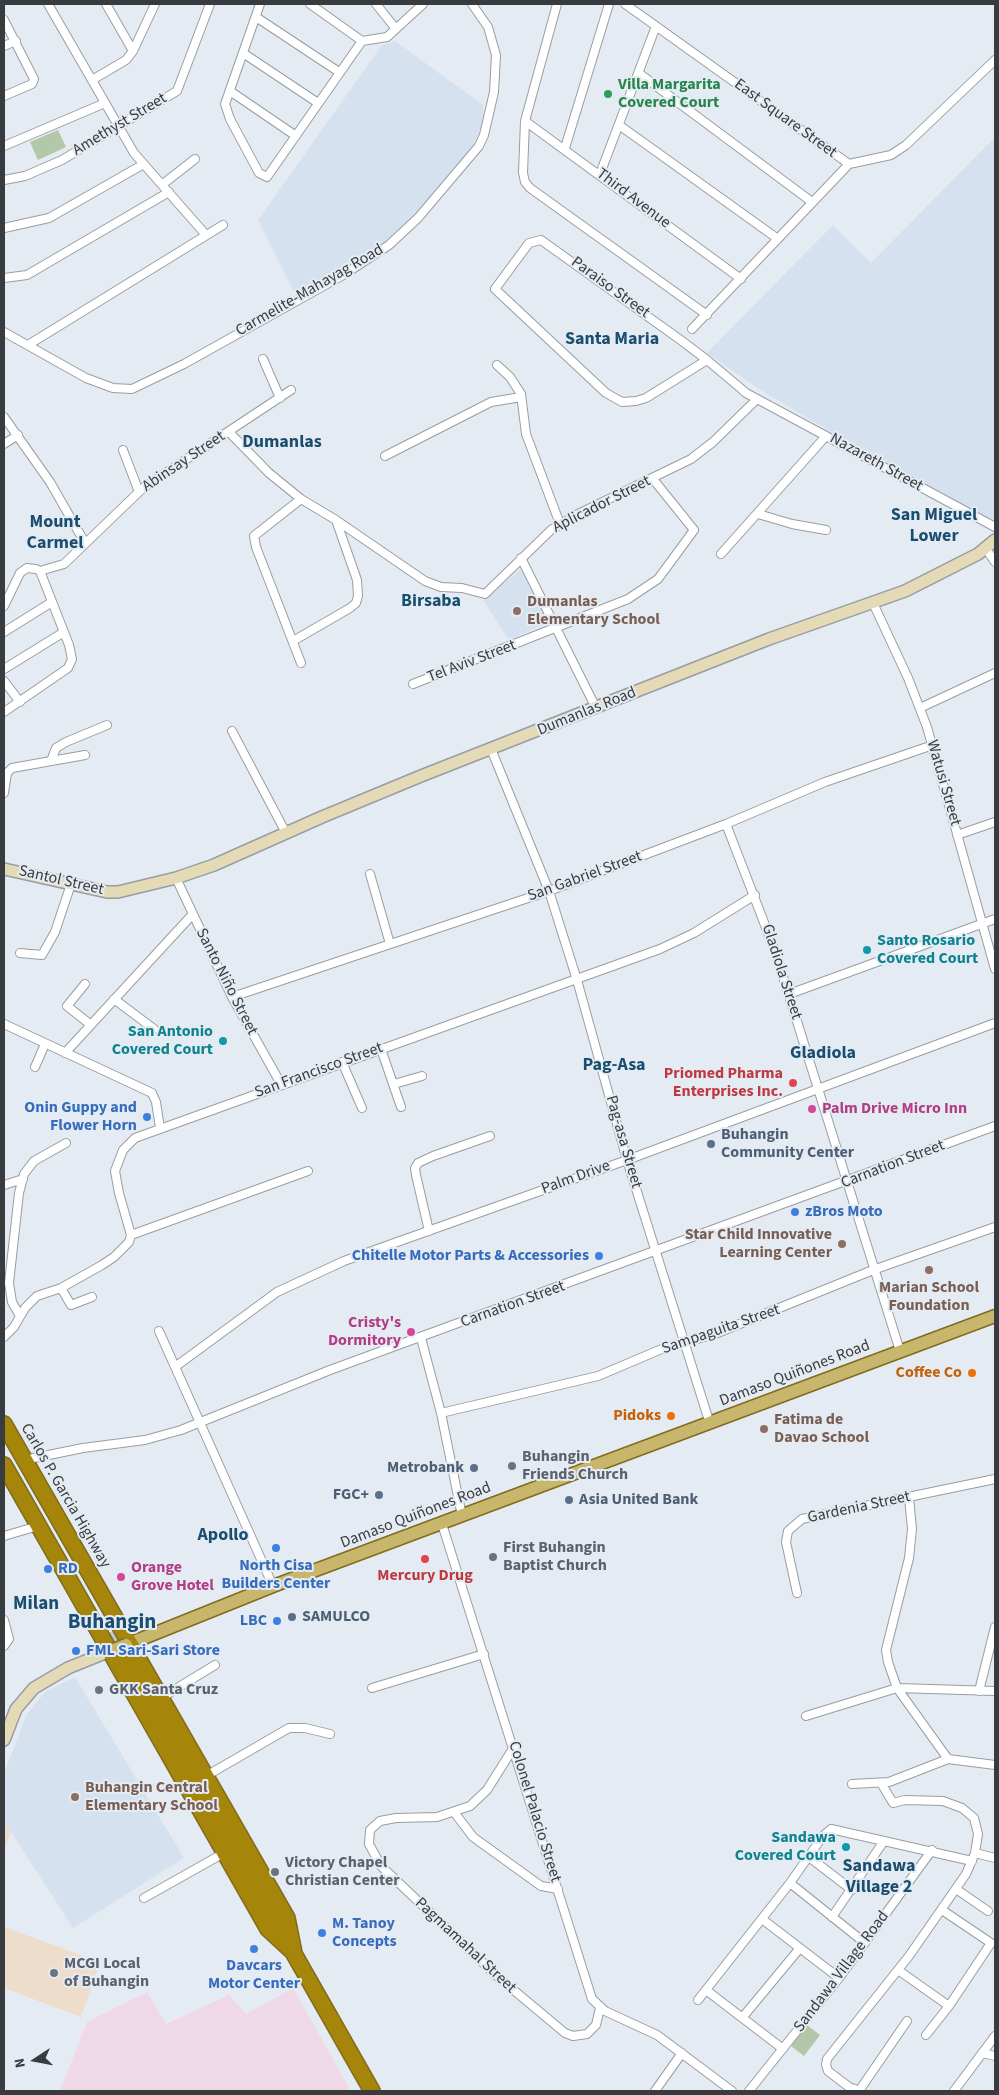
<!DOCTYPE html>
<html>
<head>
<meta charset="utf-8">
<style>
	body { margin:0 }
	#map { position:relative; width:999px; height:2095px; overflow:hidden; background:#e5ebf2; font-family:"Source Sans 3",sans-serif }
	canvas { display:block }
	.frame { position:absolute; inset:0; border:5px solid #393c3e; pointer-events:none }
	.north { position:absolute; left:10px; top:2035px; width:50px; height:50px; -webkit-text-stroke:4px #e5ebf2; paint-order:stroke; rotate:259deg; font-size:14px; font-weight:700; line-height:20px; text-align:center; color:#393c3e }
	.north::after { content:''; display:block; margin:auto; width:18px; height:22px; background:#393c3e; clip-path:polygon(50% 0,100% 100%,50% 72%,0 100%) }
</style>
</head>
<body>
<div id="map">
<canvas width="999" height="2095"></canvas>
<div class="frame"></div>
<div class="north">N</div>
</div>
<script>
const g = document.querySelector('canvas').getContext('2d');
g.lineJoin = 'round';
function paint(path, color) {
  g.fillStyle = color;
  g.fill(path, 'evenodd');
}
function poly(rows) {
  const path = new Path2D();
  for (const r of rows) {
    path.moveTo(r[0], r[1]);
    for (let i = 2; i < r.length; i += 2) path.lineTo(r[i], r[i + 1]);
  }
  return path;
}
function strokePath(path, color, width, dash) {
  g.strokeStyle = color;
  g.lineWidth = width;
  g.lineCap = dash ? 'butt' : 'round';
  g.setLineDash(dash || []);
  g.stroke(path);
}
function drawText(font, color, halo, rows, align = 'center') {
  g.font = font + ' "Source Sans 3",sans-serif';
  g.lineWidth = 4;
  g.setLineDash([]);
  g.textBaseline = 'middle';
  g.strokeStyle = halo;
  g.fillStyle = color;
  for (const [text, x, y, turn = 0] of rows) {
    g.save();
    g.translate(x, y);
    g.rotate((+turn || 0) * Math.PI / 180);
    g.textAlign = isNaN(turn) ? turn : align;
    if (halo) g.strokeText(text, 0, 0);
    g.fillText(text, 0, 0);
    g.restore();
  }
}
paint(poly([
	[4,1821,11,1832,4,1852],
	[4,1927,100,1962,81,2017,4,1988]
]), '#efddcc');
paint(poly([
	[293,1988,351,2091,60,2091,87,2022,147,1992,166,2024,229,1995,246,2014]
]), '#efd9e7');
paint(poly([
	[395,41,483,105,483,121,478,135,470,150,407,224,387,241,343,270,296,296,258,220,382,45],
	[995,137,995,520,979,514,895,471,759,389,707,353,833,225,871,263],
	[521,569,549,622,509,640,483,600],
	[75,1677,184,1858,73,1928,4,1821,4,1773,27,1714,46,1691]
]), '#d6e1ef');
paint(poly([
	[58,130,66,147,38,160,30,142],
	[807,2025,820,2035,804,2056,791,2046]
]), '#b3c8a8');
strokePath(poly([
	[111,1632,128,1662]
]), '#c3c8ce', 15, [15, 8]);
const street = poly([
	[48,4,134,153,206,235],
	[106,4,133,51],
	[260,4,225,104,230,119,259,173,267,177,362,41,387,37,423,4],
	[310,4,362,41],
	[376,4,396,29],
	[557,4,525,121,523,173,525,182,530,188,707,315],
	[625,4,849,164],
	[256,17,339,72],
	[4,20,34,79,32,84,4,96],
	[4,46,16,41],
	[243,53,318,103],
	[640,74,812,202],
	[92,80,126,60,133,51,155,4],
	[230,91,296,136],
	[525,121,741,279],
	[619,125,778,239],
	[4,146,105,103],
	[565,148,609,4],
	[849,164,891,155,906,145,995,60],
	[600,174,656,26],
	[4,180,25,176,62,160,177,91,210,4],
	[163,184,195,159],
	[4,228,49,218,142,165],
	[4,278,27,275,169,192],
	[692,329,849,164],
	[4,332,86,378,113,388,132,389,184,364,345,274,389,245,418,218,479,146,484,135,494,92,496,55,488,27,472,4],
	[28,345,223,225],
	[263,359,280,398],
	[707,360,646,398,636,401,622,402,606,393,495,289,529,243,541,240,682,341,707,360,738,386,746,393,995,527],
	[497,365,510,377,521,394,526,434,560,524],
	[4,417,50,482,85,543],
	[229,432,269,473,301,499,336,520,425,581,441,587,462,588,485,594,551,530,578,514,691,459,713,442,757,399],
	[4,444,18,435],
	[123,450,139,492],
	[385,456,491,402,521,397],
	[758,514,792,524,826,530],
	[986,549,995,562],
	[721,554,826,436],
	[521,558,596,708],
	[40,571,64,564,143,488,291,390],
	[873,603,908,678,927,727,995,969],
	[4,606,20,573,27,568,36,569,40,571,69,645,72,659,68,668,4,712],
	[4,632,52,602],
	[293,641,350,608,356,603,358,596,357,580,336,520],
	[301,663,256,547,254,536,301,499],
	[4,669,64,632],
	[4,681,20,702],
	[413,684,628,599,658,579,694,530,653,479],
	[920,708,995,673],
	[232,731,286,833],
	[491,749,549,891,577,980,627,1160,710,1424],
	[51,761,56,748,66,742,107,725],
	[4,793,7,773,12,768,85,755],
	[726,824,775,951,900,1351],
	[957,835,995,822],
	[370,874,390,944],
	[176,878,232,997,281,1084],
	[20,953,42,955,55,932,71,884],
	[85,984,67,1006,91,1025],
	[789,994,995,919],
	[232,997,549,891,726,824,825,782,933,745],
	[114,999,154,1029],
	[4,1024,152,1093,156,1102,160,1128],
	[381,1049,401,1107],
	[65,1053,192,915],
	[342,1062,362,1108],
	[35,1067,45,1044],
	[394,1084,422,1076],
	[4,1185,23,1179],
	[429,1231,416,1175,415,1168,418,1163,433,1156,490,1136],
	[131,1235,308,1171],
	[61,1288,71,1305,92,1297],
	[20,1316,12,1302,9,1283,19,1193,24,1174,34,1161,66,1143],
	[159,1331,273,1586],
	[4,1337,14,1327,25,1308,37,1296,61,1288,102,1265,114,1257,129,1242,131,1235,119,1193,115,1171,123,1150,135,1138,660,949,694,933,755,895],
	[421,1338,441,1413,462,1516],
	[175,1367,277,1292,344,1261,627,1160,995,1023],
	[441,1413,598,1376,664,1348,715,1334,873,1270,995,1227],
	[24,1460,83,1448,145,1440,181,1430,330,1370,995,1126],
	[909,1497,912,1529,909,1558,886,1650,888,1662,897,1688,948,1759],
	[442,1524,592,1999,605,2011,657,2035,732,2091],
	[4,1536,38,1526],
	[797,1593,786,1542,788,1531,802,1519,995,1479],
	[4,1620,9,1639,4,1646],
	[372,1688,484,1654],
	[979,1691,995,1627],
	[161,1698,215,1665],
	[806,1716,897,1688,995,1691],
	[514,1747,487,1790,470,1806,437,1817,396,1818,380,1821,370,1830,369,1844,381,1866,498,1977,565,2033,573,2036,587,2034,596,2025,600,2008],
	[206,1776,289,1728,305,1728,330,1734],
	[852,1784,889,1782,948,1759,995,1765],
	[454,1812,473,1837,541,1886,558,1889],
	[975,1853,995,1858],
	[809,1857,852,1890],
	[790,1883,865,1943],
	[956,1889,988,1911],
	[144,1898,224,1853],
	[832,1917,884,1841],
	[762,1919,839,1978],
	[898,1970,949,2006],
	[706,1990,783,2049],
	[698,2000,790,1883,823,1836,831,1829,972,1861],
	[742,2018,800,1948],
	[926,2035,949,2006,991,1943,942,1910],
	[982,2053,995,2056],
	[655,2091,682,2053],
	[749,2091,839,1978,932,1850],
	[859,2091,907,2021],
	[860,2091,849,2087,828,2071,826,2065,827,2059,909,1956,966,1874,975,1853,978,1834,974,1818,962,1808,943,1801,905,1800,893,1803,881,1783],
	[954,2091,995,2036]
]);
const secondary = poly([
	[4,869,107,892,118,892,176,878,214,865,322,817,421,776,769,639,905,591,978,554,995,540],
	[4,1740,16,1709,34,1688,68,1668,110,1651]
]);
const primary = poly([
	[126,1645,273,1586,995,1316]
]);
const highway = poly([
	[4,1424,287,1918,294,1953],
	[4,1465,268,1929,294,1953],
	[128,1662,372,2091]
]);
strokePath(street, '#989da4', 10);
strokePath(secondary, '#989da4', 14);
strokePath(primary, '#7f6c1d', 15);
strokePath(highway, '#7f6c1d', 18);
strokePath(street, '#fff', 8);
strokePath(secondary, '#e4dbb6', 11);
strokePath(primary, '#c9b66d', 12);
strokePath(highway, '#a5860b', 15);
const primaryBridge = poly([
	[113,1650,126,1645]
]);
strokePath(primaryBridge, '#7f6c1d', 15, []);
strokePath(primaryBridge, '#c9b66d', 12);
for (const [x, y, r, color] of [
	[608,94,5,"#2e9e5b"],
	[517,611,5,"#8d6e63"],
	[867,950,5,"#0f9aa8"],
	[223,1041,5,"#0f9aa8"],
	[793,1083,5,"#e0444e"],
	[812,1109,5,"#d1479c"],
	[147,1117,5,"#3f7fe0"],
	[711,1144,5,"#5c6f8a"],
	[795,1212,5,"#3f7fe0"],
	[842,1244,5,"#8d6e63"],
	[599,1256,5,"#3f7fe0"],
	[929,1270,5,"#8d6e63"],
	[411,1332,5,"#d1479c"],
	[972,1373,5,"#e8710a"],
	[671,1416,5,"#e8710a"],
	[764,1429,5,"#8d6e63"],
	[512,1466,5,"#6b7280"],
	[474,1468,5,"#5c6f8a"],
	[379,1495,5,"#5c6f8a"],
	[569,1500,5,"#5c6f8a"],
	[276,1548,5,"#3f7fe0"],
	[493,1557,5,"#6b7280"],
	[425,1559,5,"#e0444e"],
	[48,1569,5,"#3f7fe0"],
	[121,1577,5,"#d1479c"],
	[292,1617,5,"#5c6f8a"],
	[277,1621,5,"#3f7fe0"],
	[76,1651,5,"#3f7fe0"],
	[99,1690,5,"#6b7280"],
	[75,1797,5,"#8d6e63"],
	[846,1847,5,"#0f9aa8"],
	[275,1872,5,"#6b7280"],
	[322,1933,5,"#3f7fe0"],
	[254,1949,5,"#3f7fe0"],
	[54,1973,5,"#6b7280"]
]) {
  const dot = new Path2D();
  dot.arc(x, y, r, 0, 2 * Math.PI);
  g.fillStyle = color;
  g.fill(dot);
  strokePath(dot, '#e5ebf2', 2);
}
drawText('bold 16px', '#27864d', '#e5ebf2', [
	["Villa Margarita",618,85],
	["Covered Court",618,103]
], 'left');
drawText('16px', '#393c3e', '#e5ebf2', [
	["East Square Street",785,119,36],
	["Amethyst Street",120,125,-31],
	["Third Avenue",633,199,37],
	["Paraiso Street",610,288,36],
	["Carmelite-Mahayag Road",310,291,-30],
	["Abinsay Street",184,462,-34],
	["Nazareth Street",876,463,29],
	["Aplicador Street",602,505,-27],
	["Tel Aviv Street",472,662,-21],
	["Dumanlas Road",587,712,-22],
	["Watusi Street",943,783,74],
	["San Gabriel Street",585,877,-20],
	["Santol Street",61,881,13],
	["Gladiola Street",781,972,72],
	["Santo Niño Street",226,982,63],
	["San Francisco Street",319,1071,-20],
	["Pag-asa Street",623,1142,74],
	["Carnation Street",893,1165,-21],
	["Palm Drive",576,1178,-20],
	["Carnation Street",513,1305,-20],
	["Sampaguita Street",721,1330,-19],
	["Damaso Quiñones Road",795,1374,-21],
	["Carlos P. Garcia Highway",65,1496,60],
	["Gardenia Street",859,1508,-12],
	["Damaso Quiñones Road",416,1516,-21],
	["Colonel Palacio Street",534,1812,73],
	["Pagmamahal Street",465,1946,43],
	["Sandawa Village Road",842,1972,-53]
]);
drawText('bold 16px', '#785e54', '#e5ebf2', [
	["Dumanlas",527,602],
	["Elementary School",527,620],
	["Star Child Innovative",832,1235,"right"],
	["Learning Center",832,1253,"right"],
	["Marian School",929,1288,"center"],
	["Foundation",929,1306,"center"],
	["Fatima de",774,1420],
	["Davao School",774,1438],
	["Buhangin Central",85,1788],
	["Elementary School",85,1806]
], 'left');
drawText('bold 16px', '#0d838f', '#e5ebf2', [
	["Santo Rosario",877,941,"left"],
	["Covered Court",877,959,"left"],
	["San Antonio",213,1032],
	["Covered Court",213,1050],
	["Sandawa",836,1838],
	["Covered Court",836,1856]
], 'right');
drawText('bold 16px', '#be3a42', '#e5ebf2', [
	["Priomed Pharma",783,1074],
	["Enterprises Inc.",783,1092],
	["Mercury Drug",425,1576,"center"]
], 'right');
drawText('bold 16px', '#366cbe', '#e5ebf2', [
	["Onin Guppy and",137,1108,"right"],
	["Flower Horn",137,1126,"right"],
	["zBros Moto",805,1212],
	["Chitelle Motor Parts & Accessories",589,1256,"right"],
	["North Cisa",276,1566,"center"],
	["Builders Center",276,1584,"center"],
	["RD",58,1569],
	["LBC",267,1621,"right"],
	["FML Sari-Sari Store",86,1651],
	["M. Tanoy",332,1924],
	["Concepts",332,1942],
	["Davcars",254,1966,"center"],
	["Motor Center",254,1984,"center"]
], 'left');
drawText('bold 16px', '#b23c85', '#e5ebf2', [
	["Palm Drive Micro Inn",822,1109],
	["Cristy's",401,1323,"right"],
	["Dormitory",401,1341,"right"],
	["Orange",131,1568],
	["Grove Hotel",131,1586]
], 'left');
drawText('bold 16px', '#4e5e75', '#e5ebf2', [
	["Buhangin",721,1135],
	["Community Center",721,1153],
	["Metrobank",464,1468,"right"],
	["FGC+",369,1495,"right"],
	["Asia United Bank",579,1500],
	["SAMULCO",302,1617]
], 'left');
drawText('bold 16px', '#c56008', '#e5ebf2', [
	["Coffee Co",962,1373],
	["Pidoks",661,1416]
], 'right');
drawText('bold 16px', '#5b616d', '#e5ebf2', [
	["Buhangin",522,1457],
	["Friends Church",522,1475],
	["First Buhangin",503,1548],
	["Baptist Church",503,1566],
	["GKK Santa Cruz",109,1690],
	["Victory Chapel",285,1863],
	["Christian Center",285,1881],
	["MCGI Local",64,1964],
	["of Buhangin",64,1982]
], 'left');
drawText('bold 18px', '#1a4e71', '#e5ebf2', [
	["Santa Maria",612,340],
	["Dumanlas",282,443],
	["San Miguel",934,516],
	["Lower",934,537],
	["Mount",55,523],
	["Carmel",55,544],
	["Birsaba",431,602],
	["Gladiola",823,1054],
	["Pag-Asa",614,1066],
	["Apollo",223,1536],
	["Sandawa",879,1867],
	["Village 2",879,1888]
]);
drawText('bold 19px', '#1a4e71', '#e5ebf2', [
	["Milan",36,1605]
]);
drawText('bold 21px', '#1a4e71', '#e5ebf2', [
	["Buhangin",112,1623]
]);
</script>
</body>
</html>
